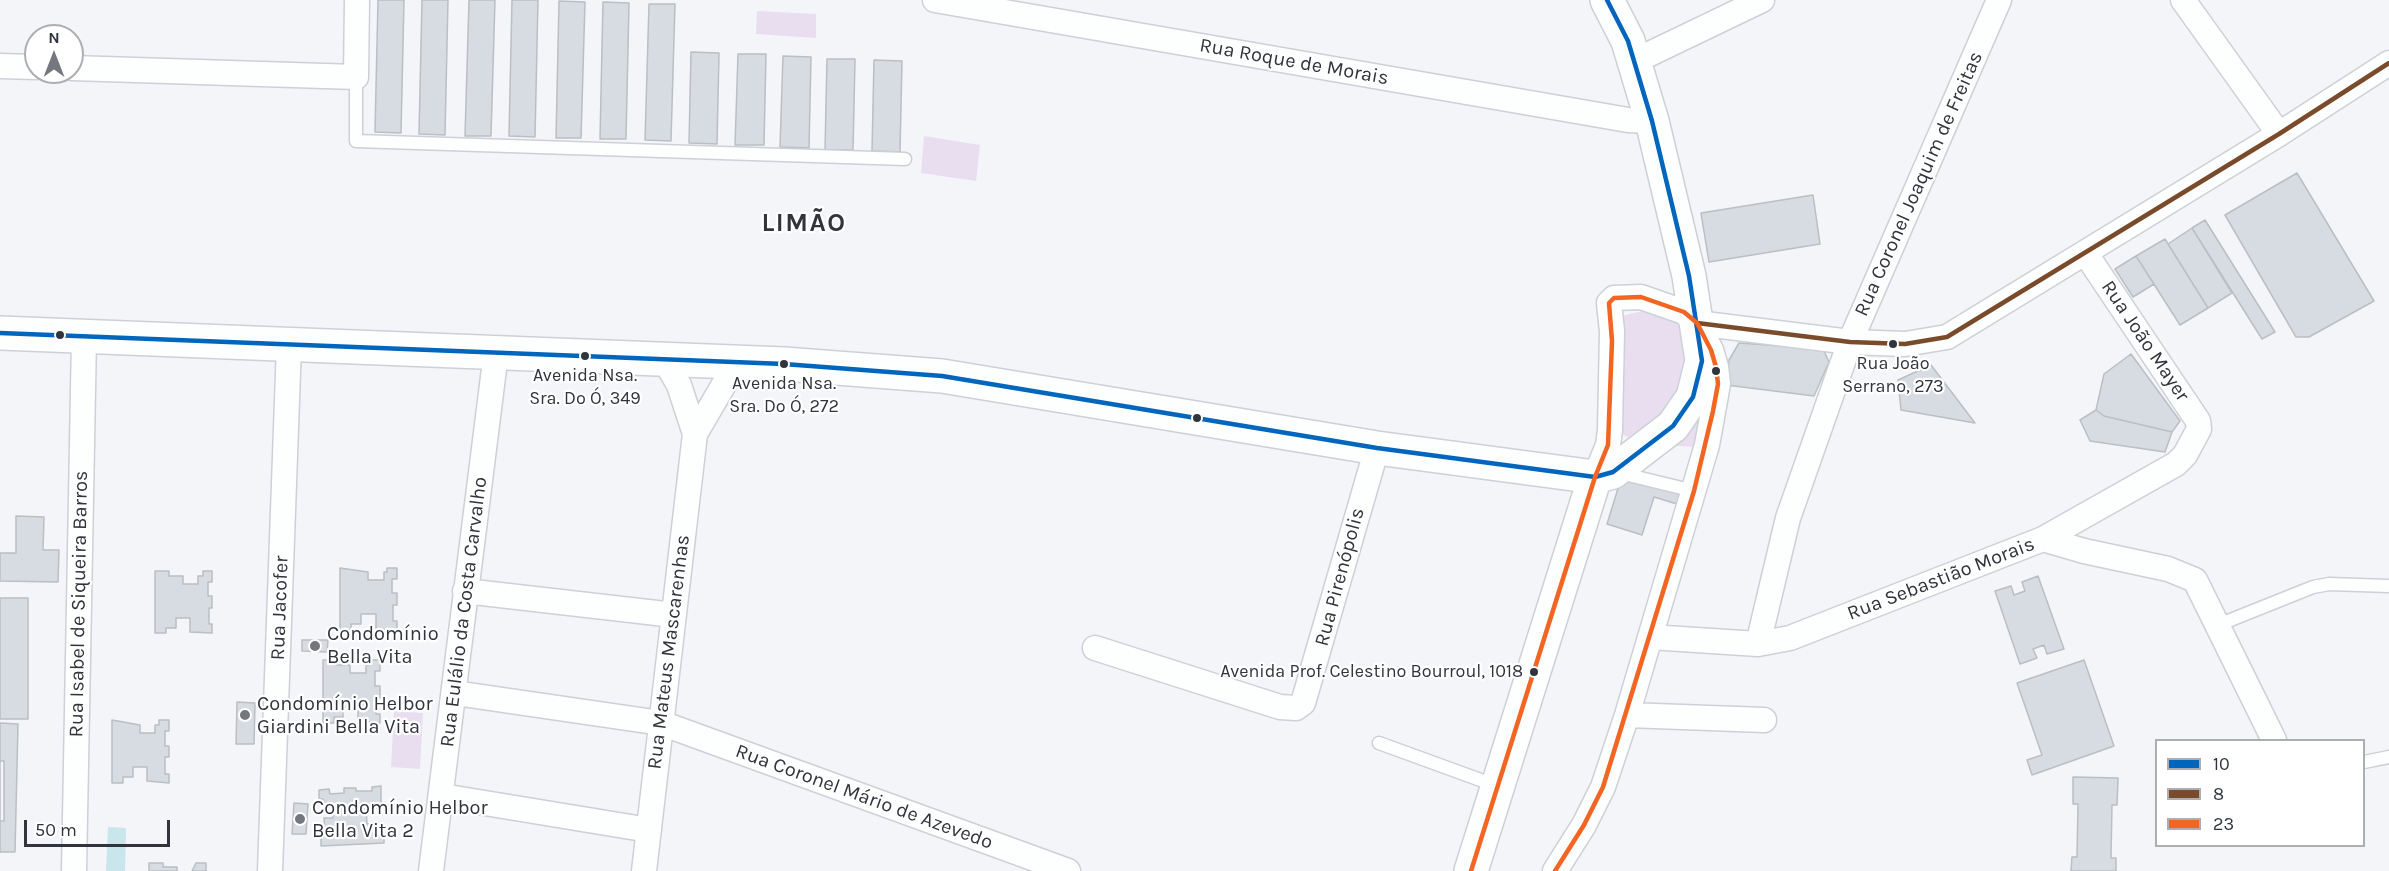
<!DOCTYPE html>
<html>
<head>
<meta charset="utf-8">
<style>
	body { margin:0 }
	#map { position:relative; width:2389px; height:871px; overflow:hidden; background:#f3f5f9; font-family:Karla,sans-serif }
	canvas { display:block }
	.legend { position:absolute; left:2155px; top:739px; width:210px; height:108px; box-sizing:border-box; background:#fff; border:2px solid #acaeb1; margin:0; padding:8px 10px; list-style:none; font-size:18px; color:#30343c }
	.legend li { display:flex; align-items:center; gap:12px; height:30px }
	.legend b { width:30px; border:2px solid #acaeb1 }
	.north { position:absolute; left:24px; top:24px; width:60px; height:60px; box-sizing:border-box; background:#fff; border:2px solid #acaeb1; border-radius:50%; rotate:0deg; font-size:16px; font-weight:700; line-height:24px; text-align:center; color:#30343c }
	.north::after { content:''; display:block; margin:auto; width:21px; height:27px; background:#74787e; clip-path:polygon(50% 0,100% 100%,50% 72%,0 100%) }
	.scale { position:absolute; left:24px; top:820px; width:146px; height:27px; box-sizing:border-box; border:3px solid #30343c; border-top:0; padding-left:8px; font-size:18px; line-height:21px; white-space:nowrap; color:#30343c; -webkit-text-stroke:4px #fff; paint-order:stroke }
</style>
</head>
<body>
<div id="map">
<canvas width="2389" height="871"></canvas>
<ul class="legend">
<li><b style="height:8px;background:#0065bd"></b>10</li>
<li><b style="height:8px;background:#7a4b2a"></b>8</li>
<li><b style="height:8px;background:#f26522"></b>23</li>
</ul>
<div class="north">N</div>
<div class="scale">50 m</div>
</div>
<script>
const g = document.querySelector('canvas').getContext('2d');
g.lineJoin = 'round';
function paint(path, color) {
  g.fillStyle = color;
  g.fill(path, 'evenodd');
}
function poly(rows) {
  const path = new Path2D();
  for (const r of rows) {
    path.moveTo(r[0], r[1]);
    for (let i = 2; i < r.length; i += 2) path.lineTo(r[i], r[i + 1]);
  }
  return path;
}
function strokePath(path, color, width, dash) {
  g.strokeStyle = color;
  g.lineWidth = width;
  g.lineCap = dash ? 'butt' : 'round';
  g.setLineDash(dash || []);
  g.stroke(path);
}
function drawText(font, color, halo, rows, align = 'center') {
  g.font = font + ' Karla,sans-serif';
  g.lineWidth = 4.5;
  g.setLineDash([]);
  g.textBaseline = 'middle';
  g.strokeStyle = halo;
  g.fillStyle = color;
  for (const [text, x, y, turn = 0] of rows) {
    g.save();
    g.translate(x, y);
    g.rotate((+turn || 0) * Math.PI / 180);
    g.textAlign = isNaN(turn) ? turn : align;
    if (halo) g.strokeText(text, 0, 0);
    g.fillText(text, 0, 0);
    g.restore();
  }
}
paint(poly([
	[757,11,816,14,816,38,756,34],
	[924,136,980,145,976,181,921,173],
	[1642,311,1676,314,1696,333,1673,411,1628,437,1616,432,1622,316],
	[1711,371,1696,447,1660,445],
	[394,711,423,713,420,769,391,767]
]), '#e9deef');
paint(poly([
	[108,827,126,828,125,871,106,871]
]), '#c8e6ec');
const building = poly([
	[378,0,404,0,401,133,375,132,378,0],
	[422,0,448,0,445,135,419,134,422,0],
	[469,0,495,0,491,136,465,136,469,0],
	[512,0,538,0,535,137,509,136,512,0],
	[559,1,585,2,581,138,556,138,559,1],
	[603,2,629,3,626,139,600,139,603,2],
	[649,4,675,4,671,141,645,140,649,4],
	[691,52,719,53,717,144,689,143,691,52],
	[738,54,766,54,764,145,735,145,738,54],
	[783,56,811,57,809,148,780,147,783,56],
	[827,59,855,59,853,150,825,150,827,59],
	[874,60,902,61,900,152,872,151,874,60],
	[2297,173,2374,301,2309,337,2296,337,2225,215,2297,173],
	[1813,195,1820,244,1709,262,1701,213,1813,195],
	[2205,220,2275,332,2262,339,2192,228,2205,220],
	[2192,228,2232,293,2208,308,2168,244,2192,228],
	[2165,239,2208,308,2180,325,2136,256,2165,239],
	[2136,256,2154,284,2133,297,2115,269,2136,256],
	[1739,343,1823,349,1829,362,1814,396,1726,385,1729,360,1739,343],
	[2131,354,2180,421,2172,432,2104,416,2096,410,2104,374,2131,354],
	[1931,365,1975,423,1901,410,1898,380,1931,365],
	[2096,410,2104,416,2172,432,2165,452,2090,441,2080,420,2096,410],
	[1625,477,1680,494,1677,504,1654,497,1642,535,1607,524,1620,482,1625,477],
	[16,516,44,517,43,550,59,550,58,582,0,581,0,553,16,553,16,516],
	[340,568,368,572,368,580,384,580,384,572,387,572,387,568,397,568,397,579,392,579,392,593,397,593,397,605,393,605,393,621,397,621,397,630,376,629,376,614,361,614,361,624,351,624,351,630,340,630,340,568],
	[155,571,169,571,169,576,183,576,183,584,198,584,198,576,203,576,203,571,212,571,212,582,208,582,208,596,212,596,212,608,209,608,209,624,212,624,212,633,190,632,190,618,176,618,176,628,166,628,166,633,155,633,155,571],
	[2038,576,2064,649,2047,654,2044,645,2033,649,2037,658,2020,664,1995,591,2011,586,2014,595,2025,591,2022,582,2038,576],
	[0,598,28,598,28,719,0,719,0,598],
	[302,640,328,640,327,652,302,651,302,640],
	[323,660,336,660,336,665,350,665,350,673,366,673,366,665,370,665,370,660,380,660,380,671,375,671,375,686,380,686,380,698,376,698,376,714,380,714,380,723,358,721,358,707,343,707,343,717,334,717,334,723,323,723,323,660],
	[2084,660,2114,746,2032,775,2027,760,2042,755,2017,683,2084,660],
	[237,702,255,703,254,744,236,744,237,702],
	[112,720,140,725,140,733,155,733,155,725,159,725,159,720,169,720,169,731,165,731,165,746,169,746,169,757,165,757,165,774,169,774,169,783,147,781,147,767,133,767,133,777,123,777,123,783,112,783,112,720],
	[0,723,18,724,15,852,0,852,0,723],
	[0,761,4,761,4,821,0,821,0,761],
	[2073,777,2118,778,2117,805,2112,805,2111,858,2116,858,2116,871,2071,871,2072,857,2077,857,2078,804,2073,804,2073,777],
	[381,786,381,808,366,809,367,824,377,823,378,833,384,832,384,843,321,846,321,833,325,832,324,818,333,818,332,803,324,803,323,799,319,799,319,790,329,789,330,794,344,793,344,788,356,788,356,791,372,791,372,787,381,786],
	[294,803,308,804,306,834,292,834,294,803],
	[149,863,163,863,163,867,177,867,177,871,149,871,149,863],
	[196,863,206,863,206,871,192,871,196,863]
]);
paint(building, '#d6dce2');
strokePath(building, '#babfc3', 1.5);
const lane = poly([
	[356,77,356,141,905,159],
	[1620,473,1694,491],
	[2218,625,2313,587,2329,584,2389,586],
	[1379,743,1497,786],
	[2364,762,2389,757]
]);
const street = poly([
	[935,0,1628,120,1652,121],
	[2183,0,2279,134],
	[1635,61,1762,0],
	[0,66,36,67],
	[72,68,356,77,357,0],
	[1697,323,1850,342,1905,344,1947,337,2279,134,2389,63],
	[664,359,679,385,695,434],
	[2043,539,2176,464,2185,455,2199,429,2198,421,2086,254],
	[465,591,674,615],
	[1650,637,1758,644,1790,638,2043,539,2084,551,2168,569,2195,580,2274,740],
	[1758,644,1788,518,1850,342,1999,0],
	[1095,648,1280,707,1296,708,1303,703,1377,448],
	[455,693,661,723,1068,871],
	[1627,715,1764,720],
	[442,796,649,830],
	[74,871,84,337],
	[270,871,289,345],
	[431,871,496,353],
	[644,871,695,434,737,362],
	[1555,871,1584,825,1603,787,1627,715,1707,445,1718,384,1716,367,1711,350,1697,323,1684,312,1641,297,1614,298,1609,303,1612,331,1610,430,1608,445,1595,477]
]);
const secondary = poly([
	[0,333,784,364,942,376,1377,448,1595,477,1613,472,1673,426,1693,397,1702,361,1689,276,1652,121,1628,41,1607,0],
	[1471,871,1595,477]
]);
strokePath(lane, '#cdd0d7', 15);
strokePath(street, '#cdd0d7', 27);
strokePath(secondary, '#cdd0d7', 36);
strokePath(lane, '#fdfefe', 12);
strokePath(street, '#fdfefe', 24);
strokePath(secondary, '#fdfefe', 33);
strokePath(poly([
	[0,333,784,364,942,376,1377,448,1595,477,1613,472,1673,426,1693,397,1702,361,1689,276,1652,121,1628,41,1607,0]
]), '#0065bd', 4.5);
strokePath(poly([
	[1697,323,1850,342,1905,344,1947,337,2279,134,2389,63]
]), '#7a4b2a', 4.5);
strokePath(poly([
	[1471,871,1595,477,1608,445,1612,341,1609,303,1614,298,1641,297,1684,312,1697,323,1711,350,1716,367,1718,384,1713,411,1694,491,1603,787,1584,825,1555,871]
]), '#f26522', 4.5);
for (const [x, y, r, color] of [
	[60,335,5,"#30343c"],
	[1893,344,5,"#30343c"],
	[585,356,5,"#30343c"],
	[784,364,5,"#30343c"],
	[1716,371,5,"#30343c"],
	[1197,418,5,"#30343c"],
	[315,646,6,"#74787e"],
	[1534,672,5,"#30343c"],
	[245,715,6,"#74787e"],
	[300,819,6,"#74787e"]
]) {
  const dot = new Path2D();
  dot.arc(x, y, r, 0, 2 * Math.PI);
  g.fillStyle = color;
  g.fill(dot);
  strokePath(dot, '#fff', 2);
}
drawText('18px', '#30343c', '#fff', [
	["Rua João",1893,364],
	["Serrano, 273",1893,387],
	["Avenida Nsa.",585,376],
	["Sra. Do Ó, 349",585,399],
	["Avenida Nsa.",784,384],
	["Sra. Do Ó, 272",784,407],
	["Avenida Prof. Celestino Bourroul, 1018",1523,672,"right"]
]);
drawText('20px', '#30343c', '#fff', [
	["Rua Roque de Morais",1294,62,10],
	["Rua Coronel Joaquim de Freitas",1919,184,-66],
	["Rua João Mayer",2145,341,56],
	["Rua Pirenópolis",1340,577,-75],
	["Rua Sebastião Morais",1941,579,-21],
	["Rua Isabel de Siqueira Barros",79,604,-89],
	["Rua Jacofer",280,608,-88],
	["Rua Eulálio da Costa Carvalho",464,612,-83],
	["Rua Mateus Mascarenhas",669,652,-83],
	["Rua Coronel Mário de Azevedo",864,797,20]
]);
drawText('20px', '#30343c', '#fff', [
	["Condomínio",327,634],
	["Bella Vita",327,657],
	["Condomínio Helbor",257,704],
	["Giardini Bella Vita",257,727],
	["Condomínio Helbor",312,808],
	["Bella Vita 2",312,831]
], 'left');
g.letterSpacing = '1.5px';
drawText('bold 26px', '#30343c', '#fff', [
	["LIMÃO",804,224]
]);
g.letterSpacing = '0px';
</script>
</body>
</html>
